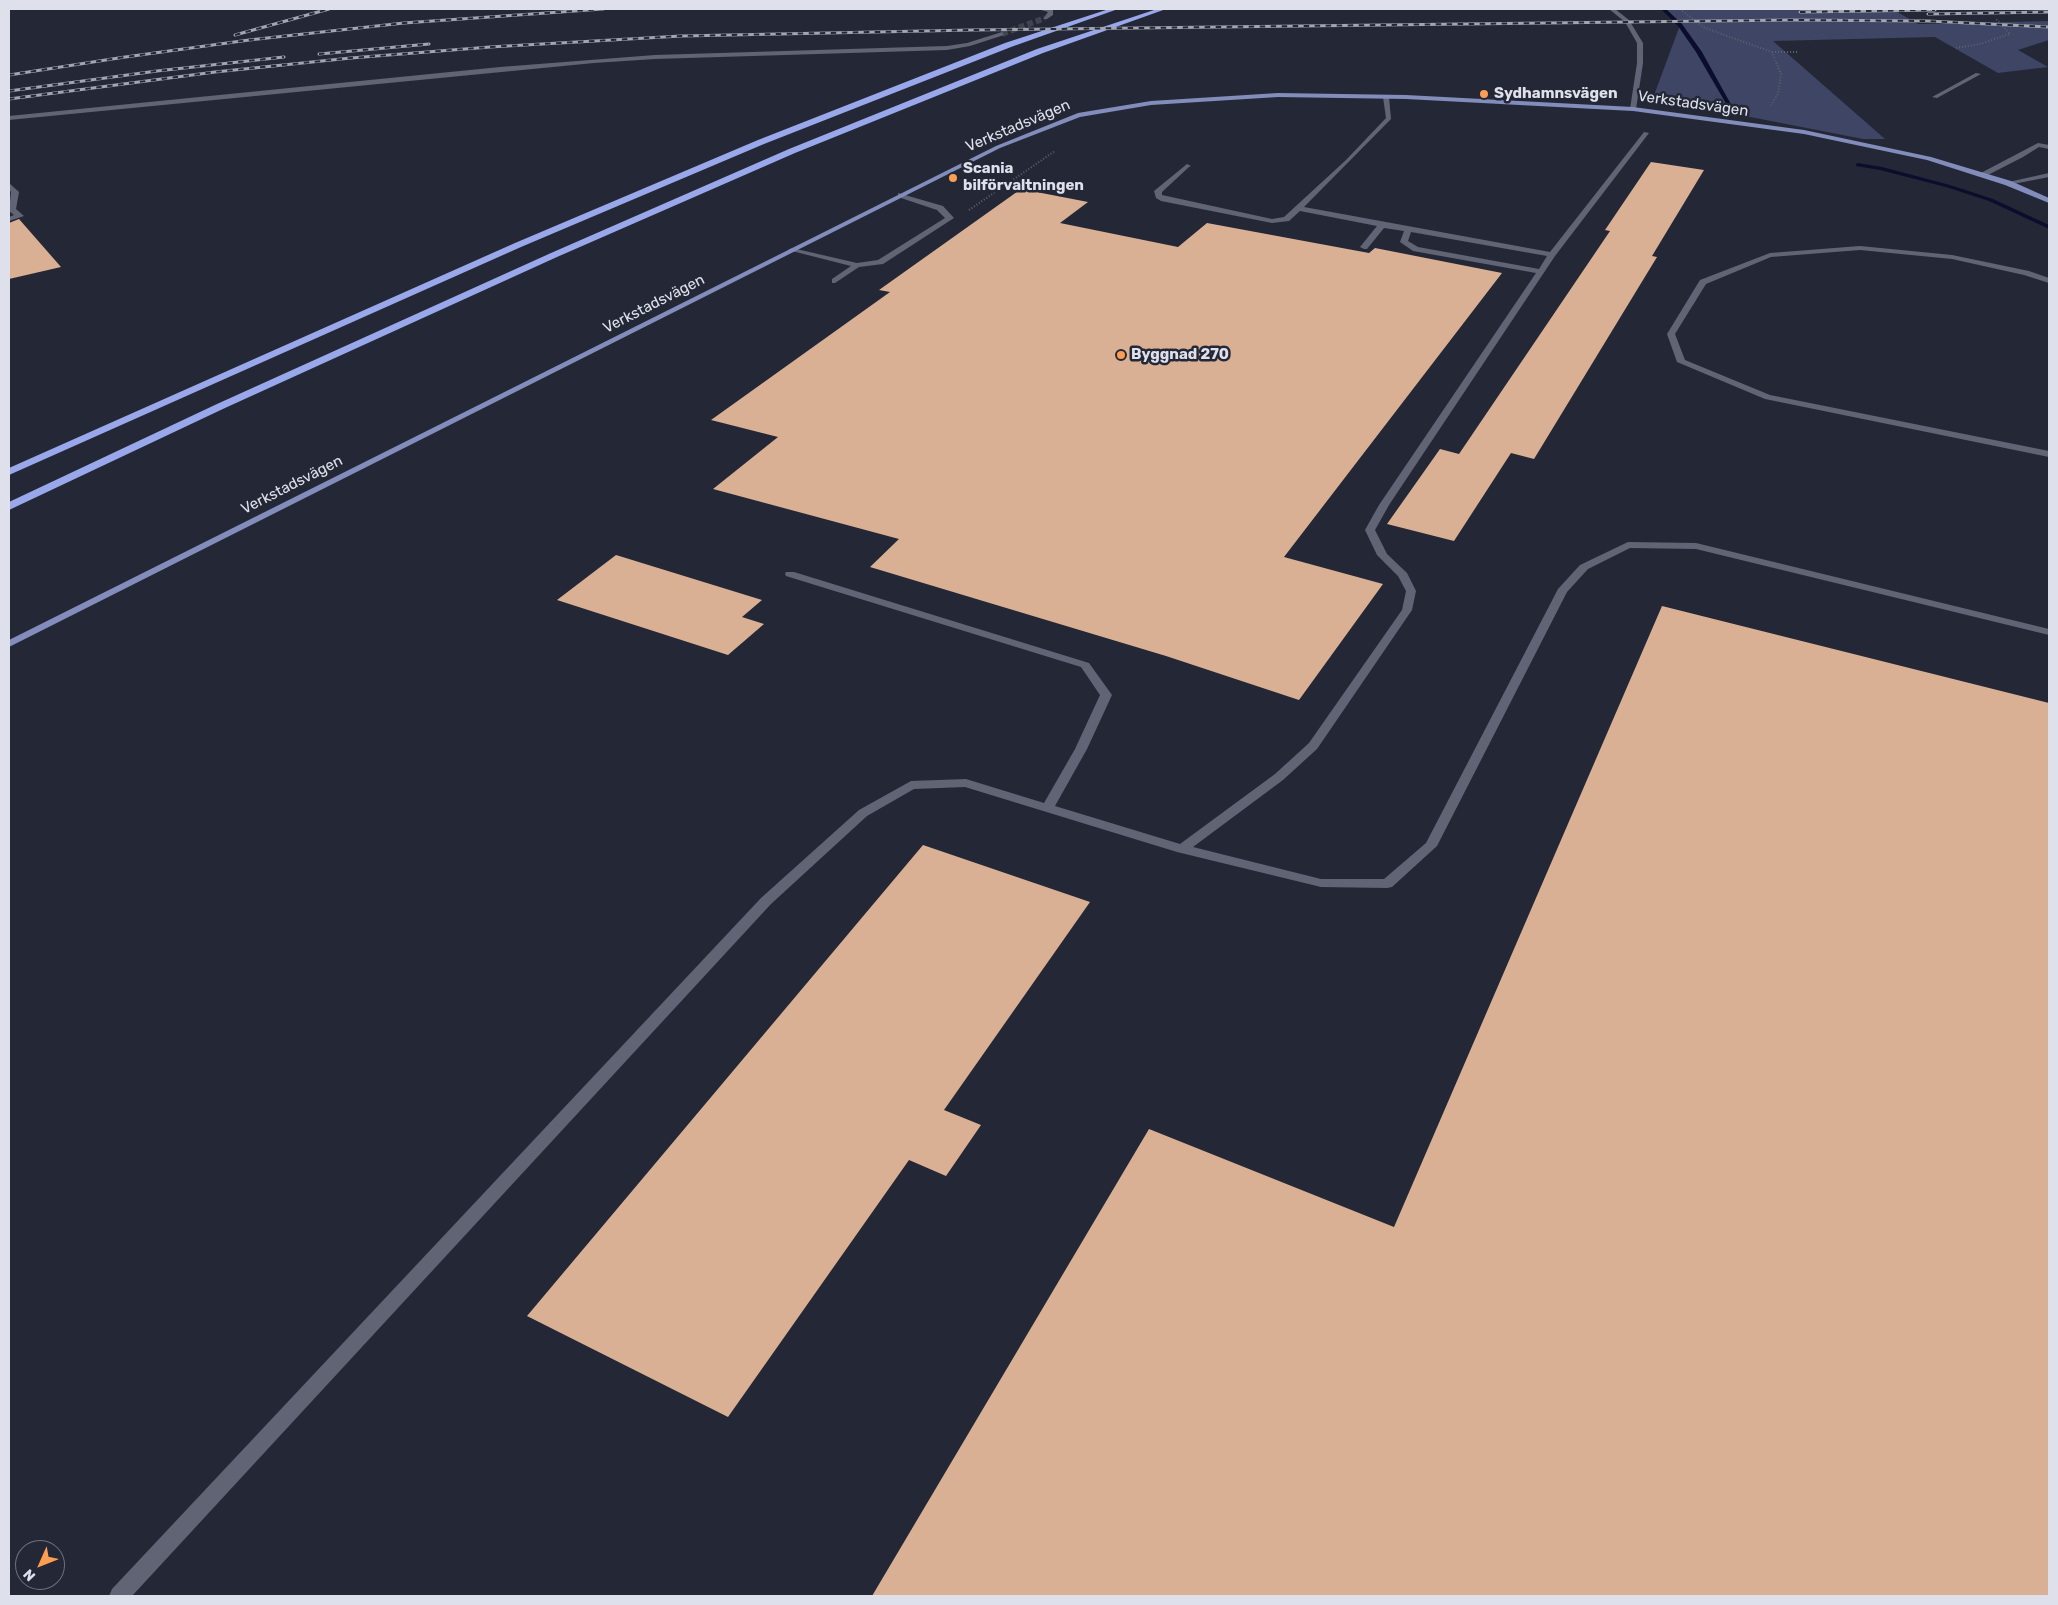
<!DOCTYPE html>
<html>
<head>
<meta charset="utf-8">
<style>
	body { margin:0 }
	#map { position:relative; width:2058px; height:1605px; overflow:hidden; background:#242836; font-family:Rubik,sans-serif }
	canvas { display:block }
	.frame { position:absolute; inset:0; border:10px solid #dee1eb; pointer-events:none }
	.north { position:absolute; left:15px; top:1540px; width:50px; height:50px; box-sizing:border-box; background:#242836; border:1px solid #6e727e; border-radius:50%; rotate:226deg; font-size:14px; font-weight:700; line-height:20px; text-align:center; color:#dee1eb }
	.north::after { content:''; display:block; margin:auto; width:18px; height:22px; background:#fc9e52; clip-path:polygon(50% 0,100% 100%,50% 72%,0 100%) }
</style>
</head>
<body>
<div id="map">
<canvas width="2058" height="1605"></canvas>
<div class="frame"></div>
<div class="north">N</div>
</div>
<script>
const g = document.querySelector('canvas').getContext('2d');
g.lineJoin = 'round';
function paint(path, color) {
  g.fillStyle = color;
  g.fill(path, 'evenodd');
}
function poly(rows) {
  const path = new Path2D();
  for (const r of rows) {
    path.moveTo(r[0], r[1]);
    for (let i = 2; i < r.length; i += 2) path.lineTo(r[i], r[i + 1]);
  }
  return path;
}
function strokePath(path, color, width, dash) {
  g.strokeStyle = color;
  g.lineWidth = width;
  g.lineCap = dash ? 'butt' : 'round';
  g.setLineDash(dash || []);
  g.stroke(path);
}
function drawText(font, color, halo, rows, align = 'center') {
  g.font = font + ' Rubik,sans-serif';
  g.lineWidth = 5;
  g.setLineDash([]);
  g.textBaseline = 'middle';
  g.strokeStyle = halo;
  g.fillStyle = color;
  for (const [text, x, y, turn = 0] of rows) {
    g.save();
    g.translate(x, y);
    g.rotate((+turn || 0) * Math.PI / 180);
    g.textAlign = isNaN(turn) ? turn : align;
    if (halo) g.strokeText(text, 0, 0);
    g.fillText(text, 0, 0);
    g.restore();
  }
}
paint(poly([
	[1663,9,1892,9,1918,24,2049,21,2049,40,2018,50,2048,67,1998,73,1935,37,1773,41,1885,139,1863,139,1653,98,1680,25]
]), '#3e4565');
paint(poly([
	[1661,9,1666,9,1682,24,1702,52,1733,108,1728,107,1696,52,1678,26,1661,9],
	[1858,163,1882,167,1950,185,1993,199,2049,225,2049,229,1989,201,1946,187,1880,170,1856,166,1856,164,1858,163]
]), '#0a0d2c');
paint(poly([
	[1651,162,1704,170,1652,256,1657,257,1534,459,1511,453,1454,541,1387,524,1440,449,1459,454,1610,231,1605,230],
	[1021,189,1088,202,1060,223,1178,247,1207,223,1369,253,1375,248,1502,273,1284,557,1383,584,1299,700,1166,656,870,567,899,539,713,489,778,437,711,420,890,292,879,290],
	[19,219,61,267,9,279,9,223],
	[616,555,762,600,742,617,764,624,728,655,557,600],
	[1662,606,2049,703,2049,1596,872,1596,1149,1129,1394,1227],
	[923,845,1090,902,944,1110,981,1125,946,1176,909,1160,728,1417,527,1316]
]), '#d9b093');
strokePath(poly([
	[1002,34,1045,18]
]), '#404451', 6, [6, 3]);
strokePath(poly([
	[1680,9,1705,28,1772,52,1781,74,1778,94,1771,105],
	[1956,48,1980,44,2010,34,1996,19],
	[1772,52,1797,52],
	[969,210,1055,151]
]), '#5d616e', 2, [1, 2]);
paint(poly([
	[1038,9,1053,10,1053,15,1047,19,1043,19,1048,12,1038,9],
	[1609,9,1615,9,1629,20,1643,43,1643,63,1636,109,1633,111,1630,109,1637,63,1637,43,1625,22,1609,9],
	[1002,32,1004,35,970,46,947,50,655,59,594,63,9,120,9,116,500,67,655,55,947,46,967,43,1002,32],
	[1976,73,1981,74,1937,98,1932,97,1976,73],
	[1386,95,1389,97,1391,119,1304,207,1550,252,1644,132,1649,133,1555,256,1389,505,1375,530,1387,554,1407,573,1416,591,1412,610,1317,749,1283,780,1193,847,1321,879,1384,879,1426,843,1558,589,1580,565,1628,542,1696,543,2049,629,2049,635,1696,549,1630,548,1588,569,1567,592,1437,846,1392,887,1387,888,1321,887,1177,852,965,787,914,789,867,816,771,904,132,1596,109,1596,112,1589,761,898,859,810,911,781,966,779,1044,803,1075,749,1100,695,1081,667,786,576,785,574,786,572,794,572,1089,663,1112,695,1087,749,1055,806,1180,844,1275,774,1309,743,1402,610,1406,591,1398,576,1377,555,1365,530,1379,505,1536,273,1413,251,1400,242,1404,231,1384,228,1367,249,1364,249,1360,247,1377,226,1300,211,1289,221,1272,223,1161,201,1156,198,1154,191,1187,164,1191,166,1189,167,1162,192,1162,195,1272,219,1284,217,1346,160,1386,118,1383,97,1386,95],
	[1411,232,1547,256,1539,269,1418,247,1408,241,1411,232],
	[2038,143,2049,145,2049,149,2039,147,2023,157,1984,177,1977,175,2038,143],
	[2049,173,2049,177,2008,185,2004,183,2049,173],
	[9,183,19,192,16,209,24,216,9,221,9,217,14,215,9,211,11,192,9,189,9,183],
	[898,193,943,206,954,218,883,264,859,267,835,283,832,283,832,279,851,266,788,250,792,248,857,263,878,260,945,218,937,210,898,197,898,193],
	[1860,246,1952,255,2029,271,2049,278,2049,283,2024,275,1952,259,1860,250,1771,257,1706,284,1675,334,1685,360,1770,395,2049,451,2049,457,1765,399,1677,362,1667,334,1700,280,1770,253,1860,246]
]), '#606475');
paint(poly([
	[1278,93,1406,95,1633,107,1804,130,1931,157,2011,181,2049,198,2049,203,2005,185,1927,160,1804,134,1633,111,1406,99,1278,97,1151,105,1080,117,1000,148,9,647,9,640,996,146,1078,113,1151,101,1278,93]
]), '#828dbc');
paint(poly([
	[1109,9,1118,9,1011,47,764,144,521,247,9,475,9,468,515,243,758,140,1005,43,1109,9],
	[1157,9,1166,9,1043,53,795,153,557,257,225,408,9,510,9,502,217,404,551,253,789,149,1037,49,1157,9]
]), '#99a8eb');
const rail = poly([
	[1800,12,1935,10],
	[1928,14,2049,12],
	[235,35,329,9],
	[319,54,429,44],
	[118,58,249,40,404,23,603,9],
	[9,75,125,57],
	[9,91,157,71,284,57],
	[9,99,215,72,351,58,490,47,681,36,972,30,1792,20,1928,21,2049,27]
]);
strokePath(rail, '#a2a6b1', 3);
strokePath(rail, '#242836', 2, [5.5]);
for (const [x, y, r, color] of [
	[1484,94,5,"#fc9e52"],
	[953,178,5,"#fc9e52"],
	[1121,355,5,"#fc9e52"]
]) {
  const dot = new Path2D();
  dot.arc(x, y, r, 0, 2 * Math.PI);
  g.fillStyle = color;
  g.fill(dot);
  strokePath(dot, '#242836', 2);
}
drawText('bold 15px', '#dee1eb', '#242836', [
	["Sydhamnsvägen",1494,94],
	["Scania",963,169],
	["bilförvaltningen",963,186],
	["Byggnad 270",1131,355]
], 'left');
drawText('15px', '#dee1eb', '#242836', [
	["Verkstadsvägen",1693,104,8],
	["Verkstadsvägen",1018,126,-23],
	["Verkstadsvägen",654,304,-27],
	["Verkstadsvägen",292,485,-27]
]);
</script>
</body>
</html>
